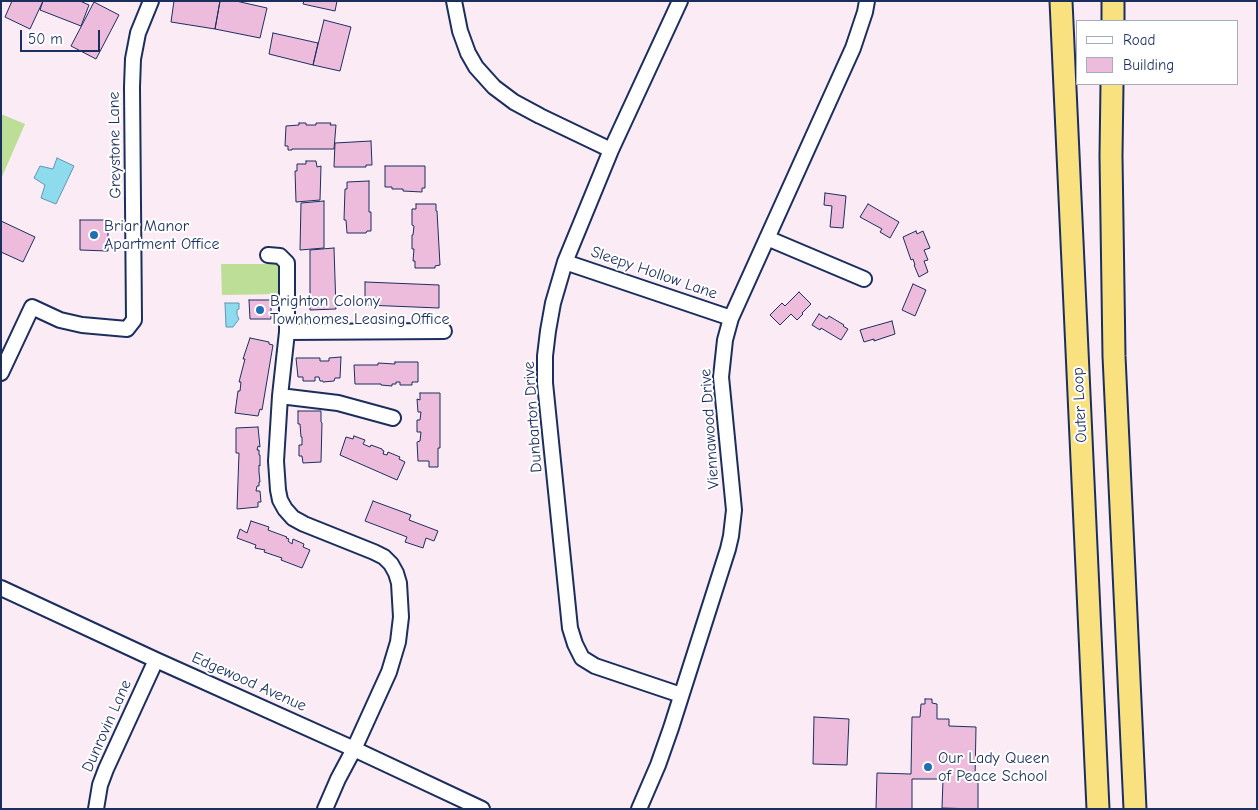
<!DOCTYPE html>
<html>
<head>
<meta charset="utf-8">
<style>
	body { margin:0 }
	#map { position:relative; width:1258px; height:810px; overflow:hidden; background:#faebf4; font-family:"Comic Neue",sans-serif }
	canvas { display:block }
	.frame { position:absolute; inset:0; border:2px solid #1b2f5e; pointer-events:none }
	.legend { position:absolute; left:1076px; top:20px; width:162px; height:65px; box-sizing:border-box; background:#fff; border:1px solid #a4acbf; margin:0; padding:6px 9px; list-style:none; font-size:15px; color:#1b2f5e }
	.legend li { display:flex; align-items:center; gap:10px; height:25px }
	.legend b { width:25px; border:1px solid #a4acbf }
	.scale { position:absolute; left:20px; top:30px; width:80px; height:22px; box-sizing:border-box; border:2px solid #1b2f5e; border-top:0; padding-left:6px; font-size:15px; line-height:18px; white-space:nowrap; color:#1b2f5e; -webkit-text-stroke:4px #fff; paint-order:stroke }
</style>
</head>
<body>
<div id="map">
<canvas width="1258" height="810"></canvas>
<div class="frame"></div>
<ul class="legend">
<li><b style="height:6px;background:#fff"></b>Road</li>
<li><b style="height:14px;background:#edbcdc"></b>Building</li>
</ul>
<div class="scale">50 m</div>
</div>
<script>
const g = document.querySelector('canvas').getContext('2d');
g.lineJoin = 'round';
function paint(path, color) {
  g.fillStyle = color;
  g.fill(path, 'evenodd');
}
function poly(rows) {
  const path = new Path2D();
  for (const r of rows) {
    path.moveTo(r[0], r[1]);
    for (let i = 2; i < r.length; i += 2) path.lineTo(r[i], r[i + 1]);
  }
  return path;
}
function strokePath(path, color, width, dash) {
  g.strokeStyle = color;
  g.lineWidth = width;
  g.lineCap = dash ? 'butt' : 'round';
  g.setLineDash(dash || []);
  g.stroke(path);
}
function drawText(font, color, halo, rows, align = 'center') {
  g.font = font + ' "Comic Neue",sans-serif';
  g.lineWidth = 4;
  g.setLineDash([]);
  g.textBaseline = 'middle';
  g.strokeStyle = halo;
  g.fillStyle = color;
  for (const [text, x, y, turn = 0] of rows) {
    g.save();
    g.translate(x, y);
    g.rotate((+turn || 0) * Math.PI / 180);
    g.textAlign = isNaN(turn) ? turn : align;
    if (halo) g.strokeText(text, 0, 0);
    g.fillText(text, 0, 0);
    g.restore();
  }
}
paint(poly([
	[1,114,25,124,1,179],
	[221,264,279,264,280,294,222,295]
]), '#bcde97');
const water = poly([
	[57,158,74,166,56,204,41,198,45,185,34,178,40,166,53,169,57,158],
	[225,303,239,303,239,309,237,310,237,315,239,319,233,327,226,327,225,303]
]);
paint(water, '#8ddbed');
strokePath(water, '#5f96b4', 1);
const building = poly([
	[12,1,43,1,30,29,5,17,12,1],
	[43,1,80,1,89,5,81,26,40,10,43,1],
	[174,1,220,1,215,29,171,22,174,1],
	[220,1,236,1,267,8,260,38,215,29,220,1],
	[304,1,337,1,335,11,303,4,304,1],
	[94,2,119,15,96,59,71,46,94,2],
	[324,20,351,27,340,71,313,65,324,20],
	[273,33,318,43,313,65,269,54,273,33],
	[299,123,306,123,306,125,316,125,316,123,331,123,330,125,336,125,334,149,292,149,292,150,288,150,288,146,285,146,286,126,299,125,299,123],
	[371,141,372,165,366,165,366,167,334,167,335,143,371,141],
	[306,161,316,161,317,167,321,166,320,200,296,202,295,171,297,171,297,164,306,164,306,161],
	[385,166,425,166,425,188,422,188,422,192,403,191,403,189,392,189,392,187,385,187,385,166],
	[369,181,369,212,371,212,371,231,367,231,366,233,347,233,346,220,344,220,345,189,347,189,347,182,369,181],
	[825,193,846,196,843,228,830,227,832,206,824,205,825,193],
	[324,201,324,248,300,250,301,203,324,201],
	[416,204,436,204,436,211,437,211,440,265,435,266,435,268,415,268,415,261,413,261,414,249,412,249,412,235,413,235,414,226,412,225,412,209,416,209,416,204],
	[868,204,899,222,890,238,880,232,882,229,860,217,868,204],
	[80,220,108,220,108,251,80,250,80,220],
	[1,221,35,237,23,262,1,252,1,221],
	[916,231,917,234,923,231,930,248,924,250,928,260,924,261,928,272,919,277,914,265,915,265,913,259,911,260,903,237,916,231],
	[334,248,336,309,310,310,310,250,334,248],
	[365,282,439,285,439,308,365,305,365,282],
	[913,284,926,290,915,316,902,310,913,284],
	[799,292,811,304,802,313,803,314,797,320,791,314,780,325,770,315,782,303,785,306,799,292],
	[249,300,271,300,271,319,250,319,249,300],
	[819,314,827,319,829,316,844,325,843,326,848,329,841,340,821,328,820,330,812,325,819,314],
	[892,321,895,334,874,341,874,339,864,342,860,330,892,321],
	[250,338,269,342,269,344,273,345,262,410,260,409,258,416,235,413,238,391,240,391,241,382,239,382,245,359,243,359,250,338],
	[341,357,340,378,335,378,334,381,323,382,323,381,320,381,319,377,315,377,315,381,303,381,303,377,298,377,296,358,320,358,320,361,329,361,329,358,341,357],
	[395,362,418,362,418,382,412,382,412,385,400,385,400,382,396,382,396,384,392,384,392,386,381,385,381,384,355,384,354,365,378,365,378,363,395,364,395,362],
	[420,393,440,393,440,448,438,448,438,467,429,467,429,461,418,461,417,442,420,441,421,432,417,432,417,420,420,420,421,412,418,412,417,399,420,400,420,393],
	[298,411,321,411,321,422,322,423,321,462,303,463,302,456,299,456,299,445,302,445,302,437,301,437,300,424,298,424,298,411],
	[258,427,260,447,258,446,257,450,259,450,259,455,260,455,260,466,259,465,259,472,260,482,259,482,259,486,257,486,256,491,260,491,261,502,258,502,258,507,237,509,239,453,236,453,236,428,258,427],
	[354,436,365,440,363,444,370,447,371,445,382,449,382,450,384,451,383,454,387,455,388,452,400,457,399,459,405,462,397,480,340,455,346,437,353,439,354,436],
	[373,501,411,515,409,520,438,531,434,541,426,538,423,548,405,542,407,537,365,521,373,501],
	[251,521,269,527,268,530,287,537,286,538,289,539,288,541,292,544,293,539,304,544,303,547,310,550,302,568,281,560,282,558,264,552,265,550,255,548,256,545,237,538,240,529,247,533,251,521],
	[925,699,932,699,932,703,937,704,937,719,949,719,949,726,976,727,975,779,978,779,978,809,942,808,943,779,912,779,912,809,876,809,877,773,911,774,912,717,920,717,921,704,925,704,925,699],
	[814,717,849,719,847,765,813,764,814,717]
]);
paint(building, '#edbcdc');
strokePath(building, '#1b2f5e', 1);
const minor = poly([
	[454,1,460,31,468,53,476,67,494,87,514,102,540,116,611,150],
	[680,1,611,150,565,262,553,303,548,331,545,356,545,383,570,628,575,644,582,658,595,666,681,695],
	[767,238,864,279],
	[268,255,280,256,287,263,287,332,280,396,276,461,278,490,280,500,285,509,293,518,304,524,374,552,384,557,391,564,396,573,399,583,401,617,398,642,389,672,354,749,338,779,325,809],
	[565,262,731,318],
	[287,332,444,331],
	[1,373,32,307,60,320,82,325,127,329,134,320,132,87,133,59,138,33,151,1],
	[280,396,338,403,393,418],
	[1,588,156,660,354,749,482,809],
	[96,809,100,785,106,769,156,660],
	[639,809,658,765,671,728,728,549,731,536,734,510,721,377,725,340,731,318,853,48,865,12,867,1]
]);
const highway = poly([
	[1061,1,1098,809],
	[1113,21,1113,1],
	[1112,84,1111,156,1114,356,1135,809]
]);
strokePath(minor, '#1b2f5e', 18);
strokePath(highway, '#1b2f5e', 25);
strokePath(minor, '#fff', 14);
strokePath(highway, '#fae180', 21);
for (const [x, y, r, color] of [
	[94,235,5,"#1f6fb2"],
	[260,310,5,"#1f6fb2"],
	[928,767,5,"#1f6fb2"]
]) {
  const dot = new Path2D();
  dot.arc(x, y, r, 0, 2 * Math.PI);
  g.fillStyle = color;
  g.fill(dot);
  strokePath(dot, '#fff', 2);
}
drawText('16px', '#1b2f5e', '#fff', [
	["Greystone Lane",115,145,-91],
	["Sleepy Hollow Lane",654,273,19],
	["Outer Loop",1080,405,-93],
	["Dunbarton Drive",533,417,-94],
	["Viennawood Drive",710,429,-94],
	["Edgewood Avenue",249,682,24],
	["Dunrovin Lane",107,726,-66]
]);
drawText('16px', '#1b2f5e', '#fff', [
	["Briar Manor",104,226],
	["Apartment Office",104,244],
	["Brighton Colony",270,301],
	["Townhomes Leasing Office",270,319],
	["Our Lady Queen",938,758],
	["of Peace School",938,776]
], 'left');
</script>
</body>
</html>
